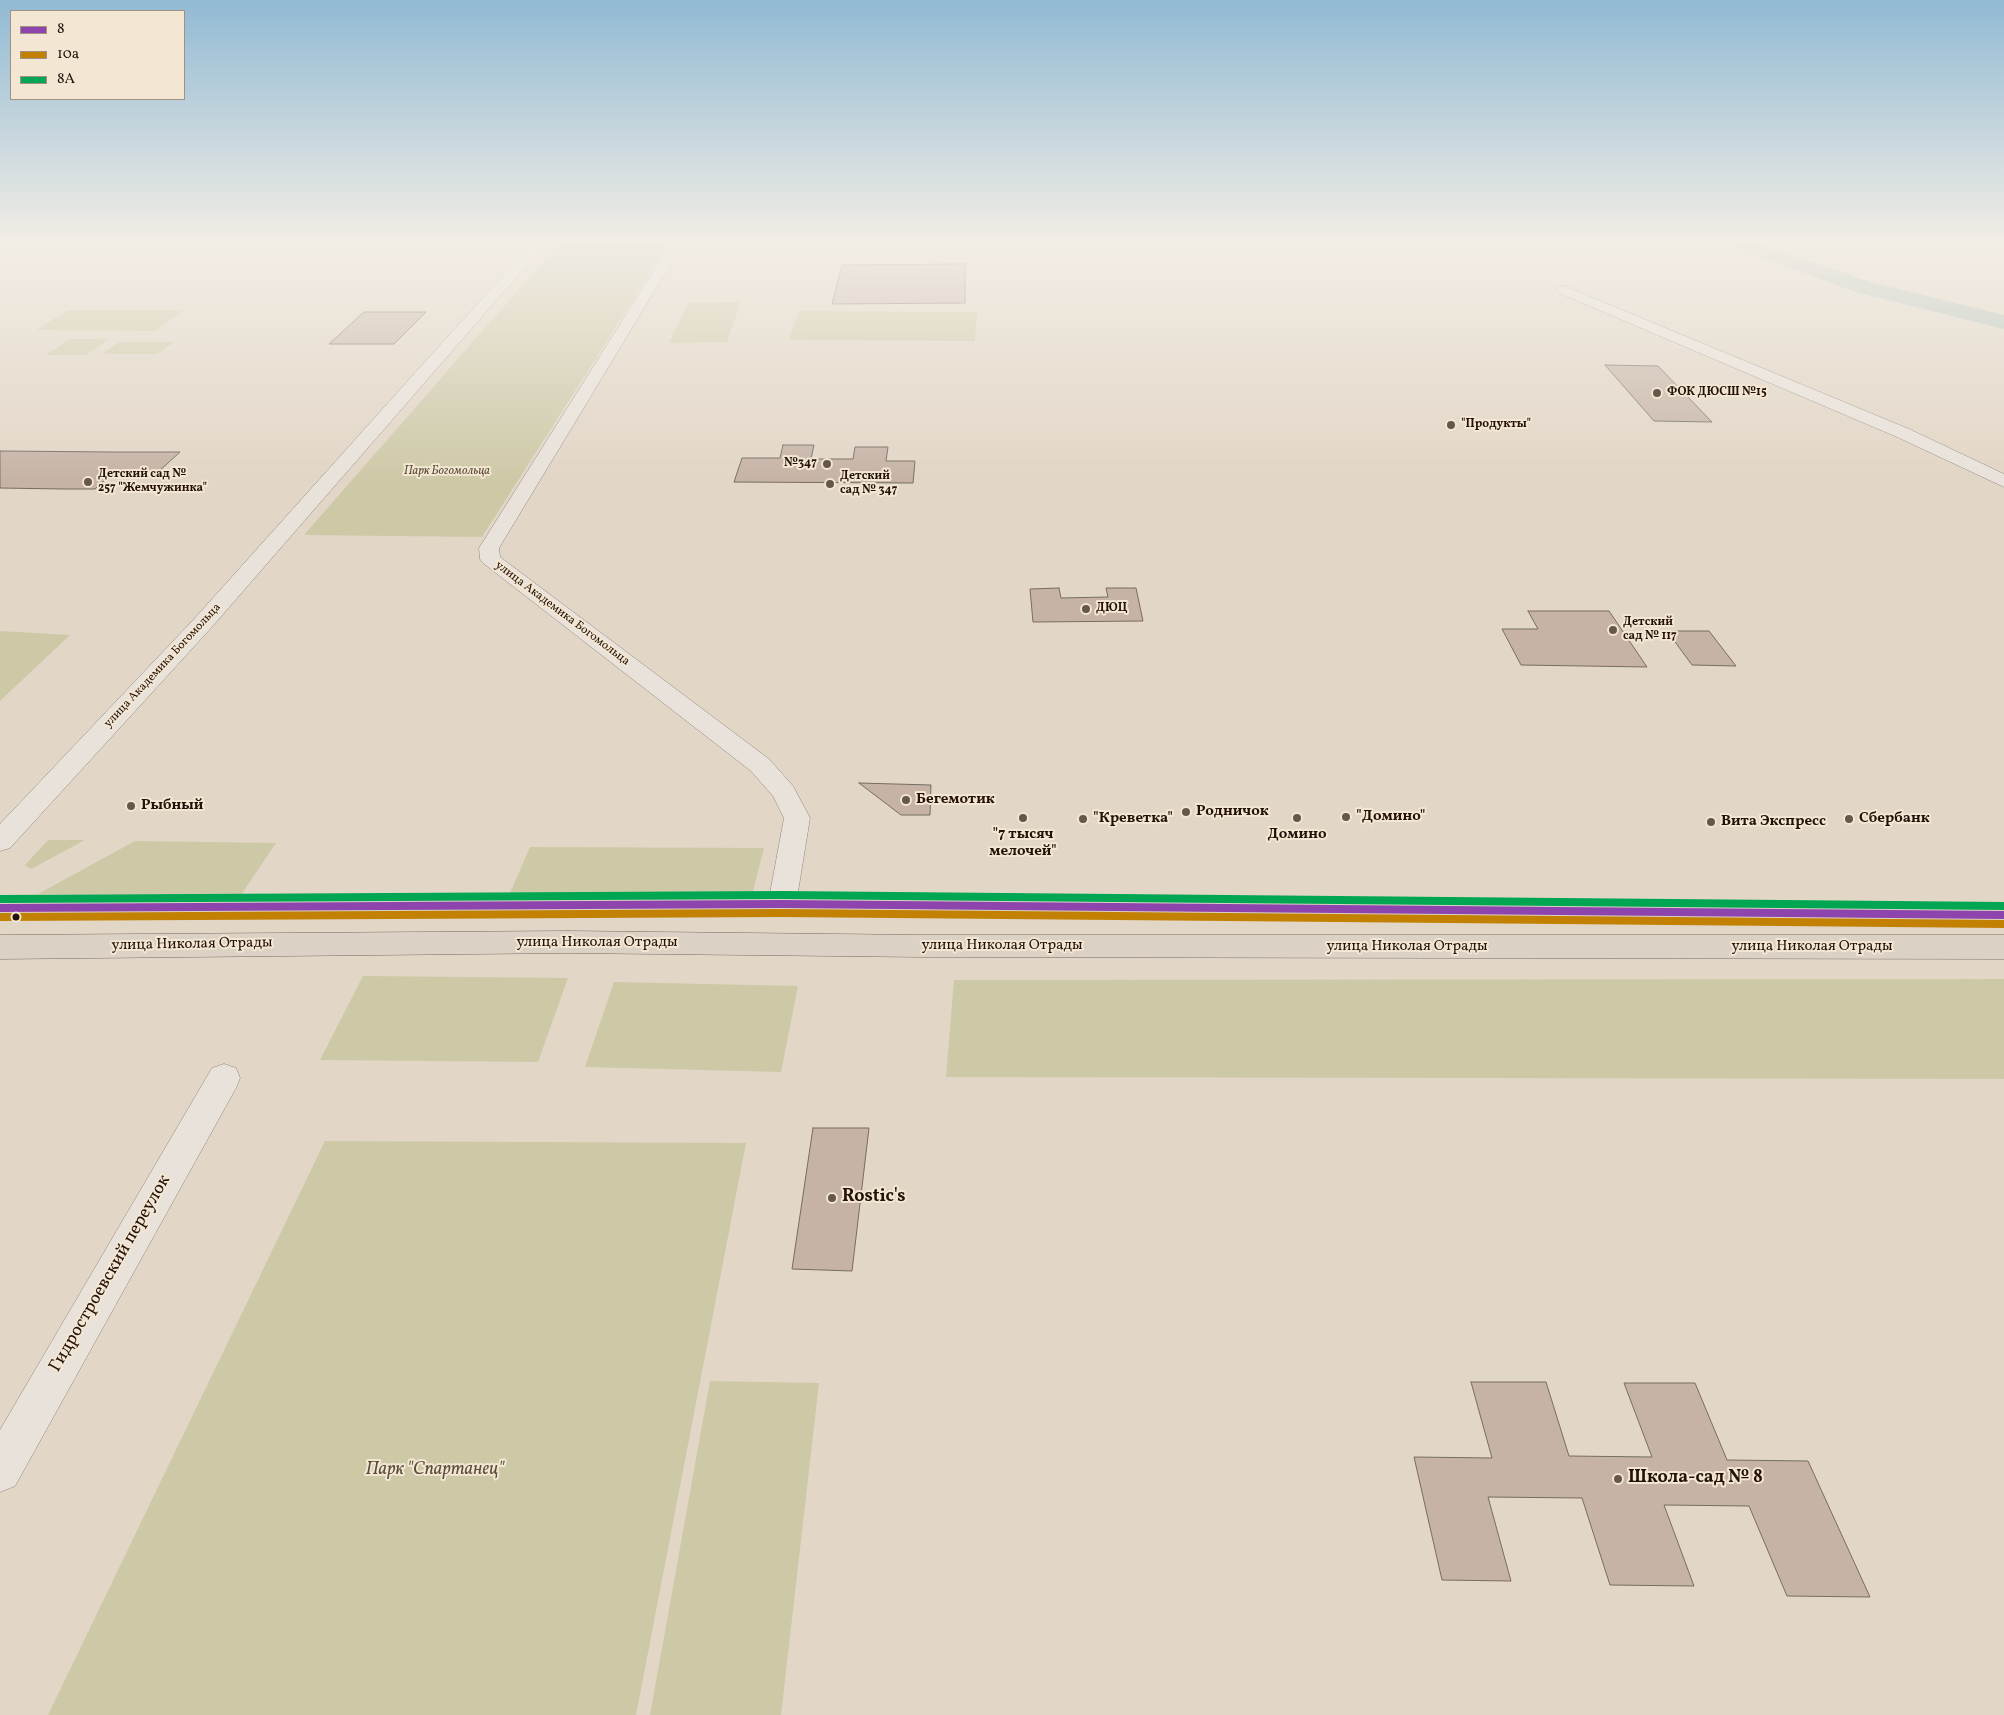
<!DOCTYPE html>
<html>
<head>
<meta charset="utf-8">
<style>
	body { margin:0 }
	#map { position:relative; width:2004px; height:1715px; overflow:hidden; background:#e2d6c6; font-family:Vollkorn,serif }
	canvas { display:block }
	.legend { position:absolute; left:10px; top:10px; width:175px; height:90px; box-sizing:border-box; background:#f3e6d3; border:1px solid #a09183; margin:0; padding:6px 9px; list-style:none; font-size:15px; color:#24120a }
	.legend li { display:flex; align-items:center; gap:10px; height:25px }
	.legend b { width:25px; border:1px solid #a09183 }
</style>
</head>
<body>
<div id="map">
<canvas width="2004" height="1715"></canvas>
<ul class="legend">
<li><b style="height:6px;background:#8e44ad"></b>8</li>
<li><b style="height:6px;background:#c28102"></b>10а</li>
<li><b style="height:6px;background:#00a651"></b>8А</li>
</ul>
</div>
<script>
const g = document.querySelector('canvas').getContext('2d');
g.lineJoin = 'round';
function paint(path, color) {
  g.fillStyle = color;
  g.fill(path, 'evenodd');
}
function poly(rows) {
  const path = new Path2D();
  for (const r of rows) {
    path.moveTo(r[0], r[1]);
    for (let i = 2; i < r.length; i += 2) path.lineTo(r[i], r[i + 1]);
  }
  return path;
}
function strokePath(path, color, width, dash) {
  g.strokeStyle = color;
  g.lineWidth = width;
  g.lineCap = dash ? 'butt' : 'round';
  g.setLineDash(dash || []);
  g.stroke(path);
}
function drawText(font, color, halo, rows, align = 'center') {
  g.font = font + ' Vollkorn,serif';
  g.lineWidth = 4;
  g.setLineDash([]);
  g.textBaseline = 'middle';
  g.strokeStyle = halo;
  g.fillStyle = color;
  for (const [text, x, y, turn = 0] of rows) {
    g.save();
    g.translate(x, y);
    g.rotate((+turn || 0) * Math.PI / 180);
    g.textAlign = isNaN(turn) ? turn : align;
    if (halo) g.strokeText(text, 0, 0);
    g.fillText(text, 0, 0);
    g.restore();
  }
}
paint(poly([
	[560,242,670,242,482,537,304,535],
	[741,302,727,342,669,343,688,303],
	[68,310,184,310,155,331,36,330],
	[799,311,977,312,975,341,789,340],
	[70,339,109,339,86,355,46,355],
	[119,342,174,342,157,354,102,354],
	[0,631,70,635,0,701],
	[48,840,85,840,31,869,25,865],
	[135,841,276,843,241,895,38,894],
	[530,847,764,848,752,895,510,893],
	[363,976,568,978,538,1062,320,1060],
	[2004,979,2004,1079,946,1077,954,980],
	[614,982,798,986,781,1072,585,1067],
	[325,1141,746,1143,636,1715,48,1715],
	[710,1381,819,1383,781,1715,650,1715]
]), '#cdc9a7');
paint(poly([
	[1727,242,1756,242,1871,282,2004,315,2004,329,1855,292,1730,246,1727,242]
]), '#afc2b7');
const building = poly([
	[965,264,965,303,832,304,842,265,965,264],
	[364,312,426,312,394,344,329,344,364,312],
	[1605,365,1658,366,1712,422,1654,421,1605,365],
	[783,445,814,445,811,459,853,459,855,447,888,447,886,461,915,461,913,483,734,482,742,458,780,458,783,445],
	[0,451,111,452,180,452,156,474,112,474,95,489,64,489,0,488,0,451],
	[1059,588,1061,598,1108,597,1106,588,1136,588,1143,621,1033,622,1030,589,1059,588],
	[1528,611,1609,611,1647,667,1521,665,1502,629,1538,629,1528,611],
	[1667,631,1709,631,1736,666,1692,665,1667,631],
	[859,783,931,785,930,815,901,815,859,783],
	[813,1128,869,1128,852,1271,792,1269,813,1128],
	[1471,1382,1546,1382,1569,1456,1652,1457,1624,1383,1695,1383,1727,1460,1808,1461,1870,1597,1787,1596,1749,1506,1664,1505,1694,1586,1610,1585,1582,1498,1488,1497,1511,1581,1442,1580,1414,1457,1492,1458,1471,1382]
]);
paint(building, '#c6b3a6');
strokePath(building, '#756c63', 1);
const minor = poly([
	[534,242,547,242,211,628,10,848,0,851,0,824,195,618,431,355,534,242],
	[672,242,684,242,499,548,500,557,769,759,793,786,810,818,796,904,792,912,782,915,772,912,768,904,784,818,773,796,751,771,483,563,480,559,479,548,672,242],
	[1564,286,1909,429,2004,474,2004,487,1897,437,1559,293,1557,290,1559,287,1564,286],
	[224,1064,236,1068,240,1078,236,1088,15,1486,0,1492,0,1430,212,1068,224,1064]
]);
const major = poly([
	[782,893,2004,904,2004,926,782,915,0,919,0,897,782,893],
	[568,931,922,935,2004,935,2004,959,922,957,568,953,0,959,0,935,568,931]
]);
strokePath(minor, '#90867c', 1);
strokePath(major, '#756c63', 1);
paint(minor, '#e8e2da');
paint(major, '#dbd2c5');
strokePath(poly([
	[0,908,782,904,2004,915]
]), '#8e44ad', 8);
strokePath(poly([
	[0,917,782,913,2004,924]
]), '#c28102', 8);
strokePath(poly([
	[0,899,782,895,2004,906]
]), '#00a651', 8);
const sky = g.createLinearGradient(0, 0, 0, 482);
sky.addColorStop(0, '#91bad4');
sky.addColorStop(0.5, '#f2ede5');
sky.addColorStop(1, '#f2ede500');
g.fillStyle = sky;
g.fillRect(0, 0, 2004, 482);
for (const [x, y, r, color] of [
	[1657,393,5,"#66574c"],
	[1451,425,5,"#66574c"],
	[827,464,5,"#66574c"],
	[88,482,5,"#66574c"],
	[830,484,5,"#66574c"],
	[1086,609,5,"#66574c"],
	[1613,630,5,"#66574c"],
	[906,800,5,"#66574c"],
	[131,806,5,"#66574c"],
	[1186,812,5,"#66574c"],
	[1346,817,5,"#66574c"],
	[1023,818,5,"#66574c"],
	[1297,818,5,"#66574c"],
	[1083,819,5,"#66574c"],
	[1849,819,5,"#66574c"],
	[1711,822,5,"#66574c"],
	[16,917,4.5,"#24120a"],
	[832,1198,5,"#66574c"],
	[1618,1479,5,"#66574c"]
]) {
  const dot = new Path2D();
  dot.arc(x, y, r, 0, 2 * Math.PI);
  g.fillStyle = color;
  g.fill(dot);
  strokePath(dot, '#f3e6d3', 2);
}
drawText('bold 12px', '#24120a', '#f3e6d3', [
	["ФОК ДЮСШ №15",1667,393],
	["\"Продукты\"",1461,425],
	["№347",817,464,"right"],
	["Детский сад №",98,475],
	["257 \"Жемчужинка\"",98,489],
	["Детский",840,477],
	["сад № 347",840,491],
	["ДЮЦ",1096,609],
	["Детский",1623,623],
	["сад № 117",1623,637]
], 'left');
drawText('italic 12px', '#594e38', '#f3e6d3', [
	["Парк Богомольца",447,472]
]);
drawText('12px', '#24120a', '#f3e6d3', [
	["улица Академика Богомольца",562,614,37],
	["улица Академика Богомольца",163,666,-47]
]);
drawText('bold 15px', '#24120a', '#f3e6d3', [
	["Бегемотик",916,800],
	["Рыбный",141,806],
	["Родничок",1196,812],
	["\"Домино\"",1356,817],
	["\"Креветка\"",1093,819],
	["Сбербанк",1859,819],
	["Вита Экспресс",1721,822],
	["\"7 тысяч",1023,835,"center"],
	["мелочей\"",1023,852,"center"],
	["Домино",1297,835,"center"]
], 'left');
drawText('15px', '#24120a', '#f3e6d3', [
	["улица Николая Отрады",597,943],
	["улица Николая Отрады",192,945,-1],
	["улица Николая Отрады",1002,946],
	["улица Николая Отрады",1407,947],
	["улица Николая Отрады",1812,947]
]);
drawText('bold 18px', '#24120a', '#f3e6d3', [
	["Rostic's",842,1198],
	["Школа-сад № 8",1628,1479]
], 'left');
drawText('18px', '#24120a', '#f3e6d3', [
	["Гидростроевский переулок",111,1274,-60]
]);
drawText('italic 18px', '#594e38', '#f3e6d3', [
	["Парк \"Спартанец\"",435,1471]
]);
</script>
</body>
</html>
